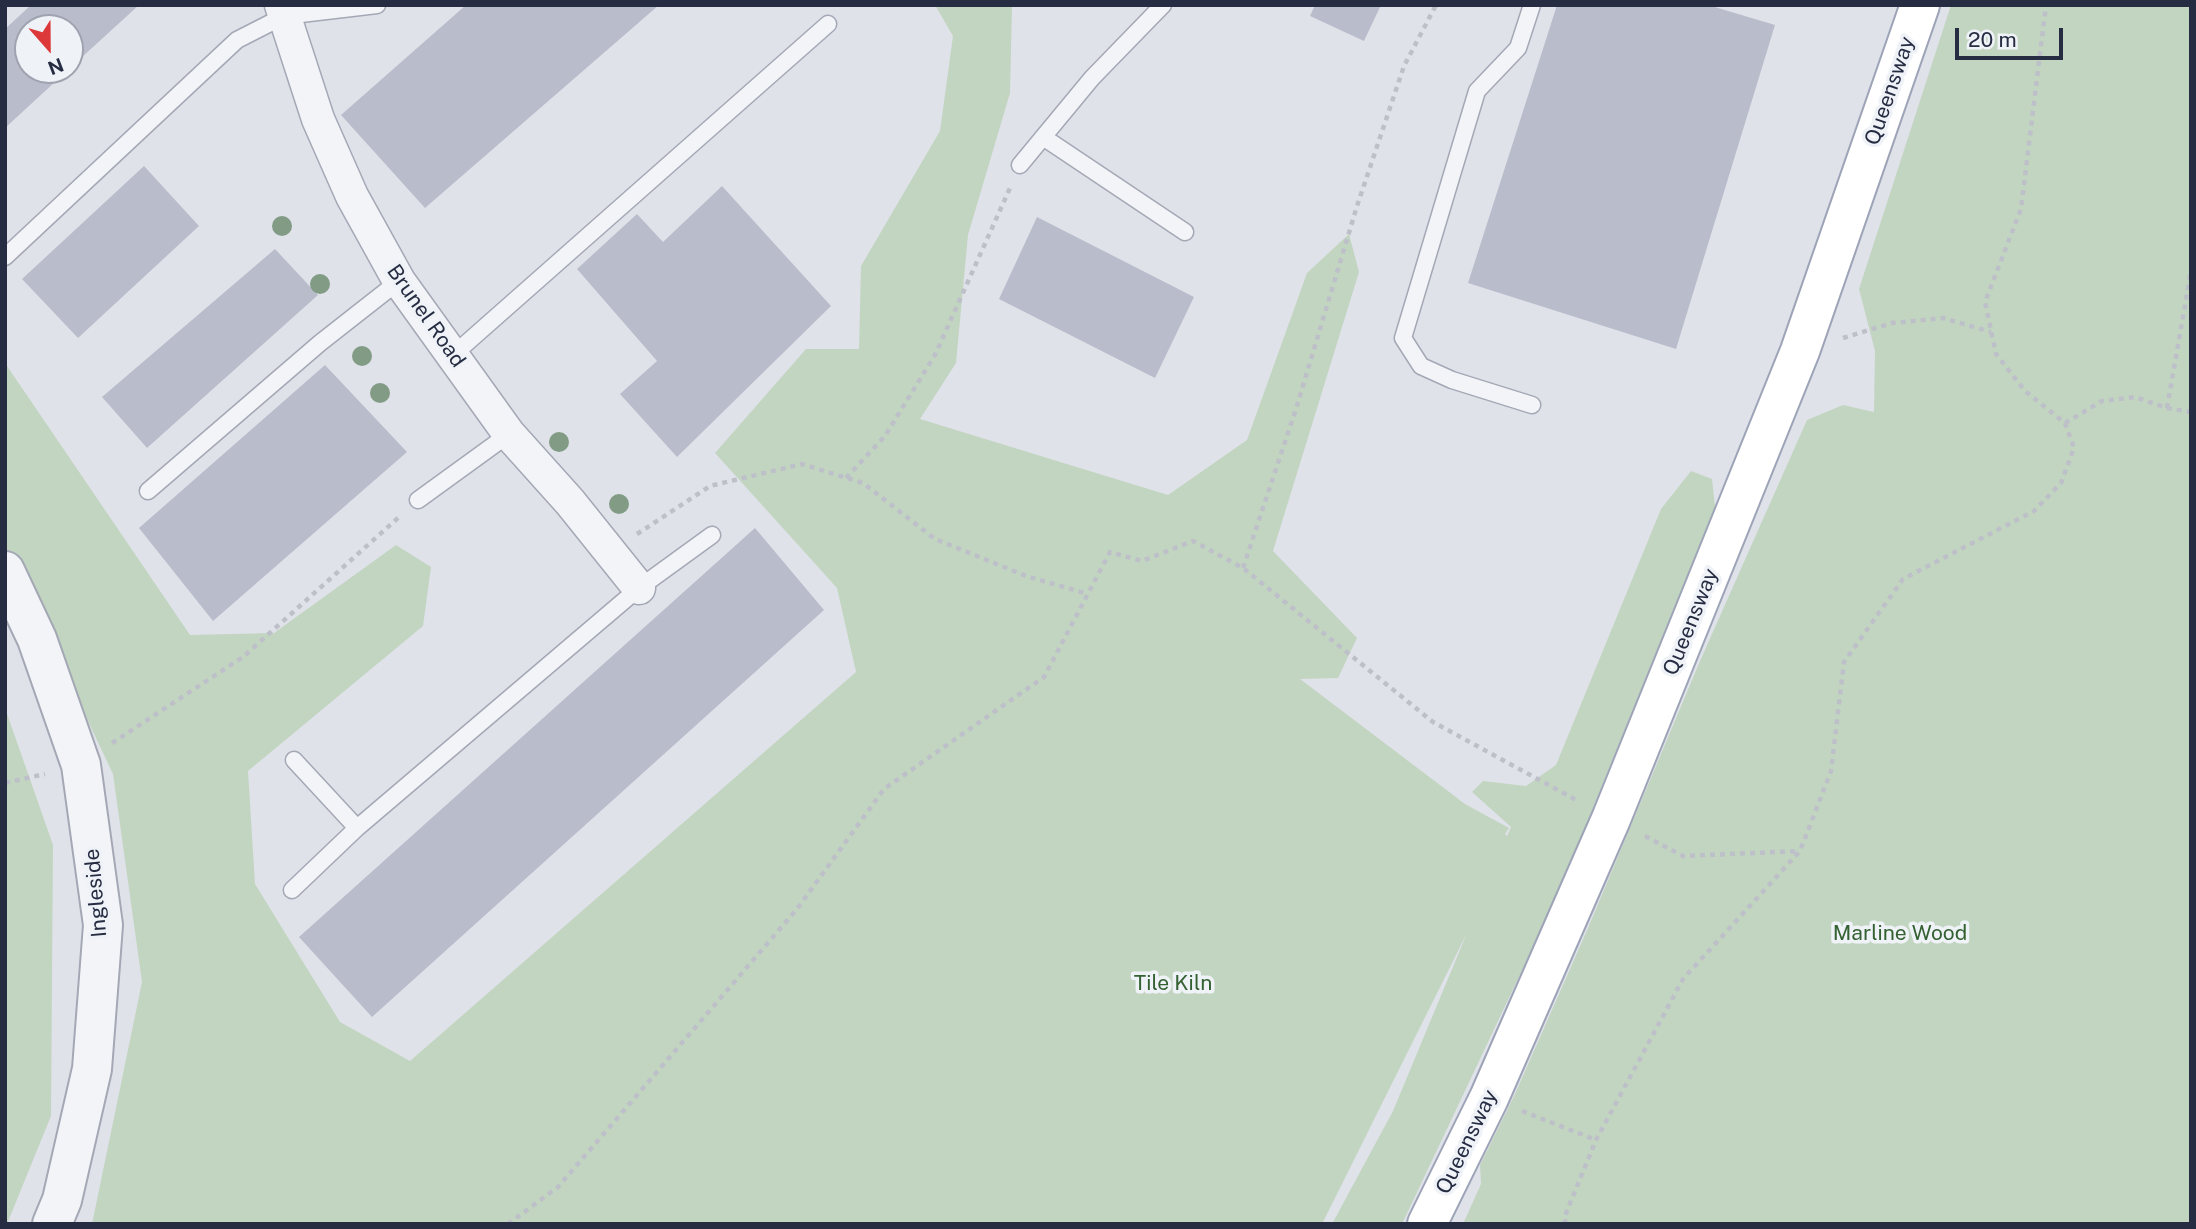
<!DOCTYPE html>
<html>
<head>
<meta charset="utf-8">
<style>
	body { margin:0 }
	#map { position:relative; width:2196px; height:1229px; overflow:hidden; background:#e0e2ea; font-family:"Public Sans",sans-serif }
	canvas { display:block }
	.frame { position:absolute; inset:0; border:7px solid #262d43; pointer-events:none }
	.north { position:absolute; left:14px; top:14px; width:70px; height:70px; box-sizing:border-box; background:#eff2f7; border:2px solid #9fa3af; border-radius:50%; rotate:159deg; font-size:19px; font-weight:700; line-height:28px; text-align:center; color:#262d43 }
	.north::after { content:''; display:block; margin:auto; width:24px; height:32px; background:#dc3839; clip-path:polygon(50% 0,100% 100%,50% 72%,0 100%) }
	.scale { position:absolute; left:1955px; top:28px; width:108px; height:32px; box-sizing:border-box; border:4px solid #262d43; border-top:0; padding-left:9px; font-size:21px; line-height:24px; white-space:nowrap; color:#262d43; -webkit-text-stroke:5px #eff2f7; paint-order:stroke }
</style>
</head>
<body>
<div id="map">
<canvas width="2196" height="1229"></canvas>
<div class="frame"></div>
<div class="north">N</div>
<div class="scale">20 m</div>
</div>
<script>
const g = document.querySelector('canvas').getContext('2d');
g.lineJoin = 'round';
function paint(path, color) {
  g.fillStyle = color;
  g.fill(path, 'evenodd');
}
function poly(rows) {
  const path = new Path2D();
  for (const r of rows) {
    path.moveTo(r[0], r[1]);
    for (let i = 2; i < r.length; i += 2) path.lineTo(r[i], r[i + 1]);
  }
  return path;
}
function strokePath(path, color, width, dash) {
  g.strokeStyle = color;
  g.lineWidth = width;
  g.lineCap = dash ? 'butt' : 'round';
  g.setLineDash(dash || []);
  g.stroke(path);
}
function drawText(font, color, halo, rows, align = 'center') {
  g.font = font + ' "Public Sans",sans-serif';
  g.lineWidth = 7;
  g.setLineDash([]);
  g.textBaseline = 'middle';
  g.strokeStyle = halo;
  g.fillStyle = color;
  for (const [text, x, y, turn = 0] of rows) {
    g.save();
    g.translate(x, y);
    g.rotate((+turn || 0) * Math.PI / 180);
    g.textAlign = isNaN(turn) ? turn : align;
    if (halo) g.strokeText(text, 0, 0);
    g.fillText(text, 0, 0);
    g.restore();
  }
}
paint(poly([
	[935,5,1012,5,1010,93,968,235,956,363,920,419,1168,495,1247,440,1307,273,1349,234,1359,272,1273,551,1357,638,1338,678,1300,679,1465,804,1509,828,1505,834,1507,836,1511,827,1472,792,1483,781,1526,786,1556,765,1661,509,1691,471,1712,479,1715,507,1559,892,1402,1224,1332,1224,1393,1111,1467,933,1322,1224,92,1224,142,982,113,774,5,546,5,363,190,635,274,633,396,545,431,567,423,626,248,771,255,884,340,1022,410,1061,856,672,837,588,715,453,806,349,859,349,861,266,940,131,953,36],
	[1951,5,2191,5,2191,1224,1463,1224,1481,1184,1480,1165,1515,1094,1588,928,1700,661,1807,420,1843,405,1874,412,1875,351,1859,289],
	[5,708,53,845,51,1116,7,1224]
]), '#c2d5c0');
paint(poly([
	[31,5,139,5,70,68,70,28,28,28,28,70,68,70,5,128,5,29],
	[466,5,659,5,425,208,341,115],
	[1315,5,1381,5,1364,41,1310,16],
	[1557,5,1708,5,1775,25,1676,349,1468,283],
	[144,166,199,226,78,338,22,279],
	[722,186,831,306,677,457,620,394,657,361,577,269,637,214,663,242],
	[1037,217,1194,297,1155,378,999,299],
	[275,249,318,295,147,448,102,397],
	[325,365,407,452,213,621,139,528],
	[755,528,824,610,372,1017,299,937]
]), '#b9bdcb');
const service = poly([
	[1043,137,1185,232],
	[1020,165,1092,78,1163,5],
	[5,257,237,40,284,16,377,5],
	[453,355,828,24],
	[1532,405,1452,380,1421,366,1403,338,1477,91,1518,48,1532,5],
	[148,491,320,343,399,281],
	[418,500,509,434],
	[294,760,357,828],
	[292,890,357,828,639,588,712,535]
]);
const minor = poly([
	[281,5,318,119,352,196,399,281,509,434,570,502,639,588]
]);
const tertiary = poly([
	[5,571,37,639,81,765,103,925,92,1069,62,1200,52,1224]
]);
const primary = poly([
	[1427,1224,1489,1098,1611,819,1800,351,1920,5]
]);
strokePath(service, '#a4a8b5', 19);
strokePath(minor, '#a4a8b5', 35);
strokePath(tertiary, '#a4a8b5', 42);
strokePath(primary, '#9ea4b7', 42);
strokePath(poly([
	[1843,338,1892,323,1943,318,1991,332],
	[2167,408,2191,271],
	[2065,423,2102,401,2135,397,2167,408,2191,412],
	[846,478,885,436,935,355,1010,188],
	[637,534,710,486,802,464,863,483,935,539,1026,576,1088,594],
	[1243,568,1296,409,1357,206,1404,66,1436,5],
	[112,743,243,657,399,517],
	[5,783,45,774],
	[1645,836,1683,856,1800,851],
	[1522,1111,1596,1140],
	[508,1224,558,1187,797,909,884,789,1044,677,1110,552,1142,561,1193,541,1243,568,1433,722,1578,801],
	[1566,1224,1564,1218,1596,1140,1683,979,1800,851,1831,771,1844,662,1903,579,2034,511,2061,483,2074,448,2065,423,2025,391,1996,354,1985,302,2021,209,2046,5]
]), '#bec0c9', 4.5, [5, 5]);
strokePath(service, '#f3f4f8', 16);
strokePath(minor, '#f3f4f8', 32);
strokePath(tertiary, '#f3f4f8', 38);
strokePath(primary, '#fff', 38);
g.fillStyle = '#819b85';
for (const [x, y] of [
	[282,226],
	[320,284],
	[362,356],
	[380,393],
	[559,442],
	[619,504]
]) {
  g.beginPath();
  g.arc(x, y, 10, 0, 2 * Math.PI);
  g.fill();
}
drawText('21px', '#262d43', '#eff2f7', [
	["Queensway",1890,91,-71],
	["Brunel Road",426,316,55],
	["Queensway",1691,622,-68],
	["Ingleside",96,893,-95],
	["Queensway",1467,1142,-64]
]);
drawText('21px', '#346132', '#eff2f7', [
	["Marline Wood",1900,934],
	["Tile Kiln",1173,984]
]);
</script>
</body>
</html>
